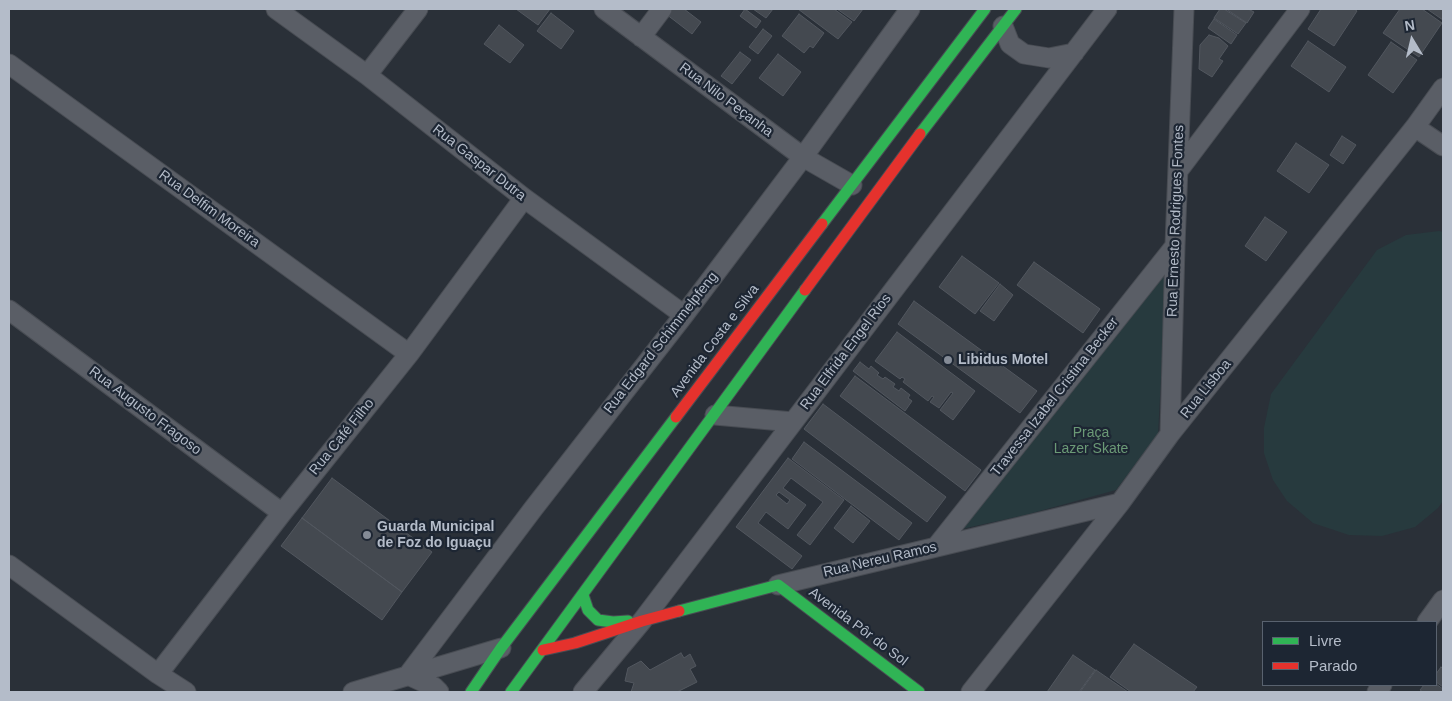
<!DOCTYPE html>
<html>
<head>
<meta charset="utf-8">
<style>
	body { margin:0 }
	#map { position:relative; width:1452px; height:701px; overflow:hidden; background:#2a3038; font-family:Arial,sans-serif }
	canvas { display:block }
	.frame { position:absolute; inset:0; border:10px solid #b4bcc9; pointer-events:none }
	.legend { position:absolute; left:1262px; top:621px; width:175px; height:65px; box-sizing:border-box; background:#1d2633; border:1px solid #59626f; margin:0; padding:6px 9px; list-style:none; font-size:15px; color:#b4bcc9 }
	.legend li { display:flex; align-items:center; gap:10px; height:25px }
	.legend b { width:25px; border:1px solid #59626f }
	.north { position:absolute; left:1387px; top:15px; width:50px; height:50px; -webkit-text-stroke:4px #1d2633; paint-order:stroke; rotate:351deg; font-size:14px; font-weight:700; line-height:20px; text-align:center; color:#b4bcc9 }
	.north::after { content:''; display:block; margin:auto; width:18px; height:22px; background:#b4bcc9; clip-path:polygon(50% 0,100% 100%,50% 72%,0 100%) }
</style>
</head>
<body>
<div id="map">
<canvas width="1452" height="701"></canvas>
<div class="frame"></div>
<ul class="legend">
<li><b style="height:6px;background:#30b455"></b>Livre</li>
<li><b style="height:6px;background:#e5322d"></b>Parado</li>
</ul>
<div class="north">N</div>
</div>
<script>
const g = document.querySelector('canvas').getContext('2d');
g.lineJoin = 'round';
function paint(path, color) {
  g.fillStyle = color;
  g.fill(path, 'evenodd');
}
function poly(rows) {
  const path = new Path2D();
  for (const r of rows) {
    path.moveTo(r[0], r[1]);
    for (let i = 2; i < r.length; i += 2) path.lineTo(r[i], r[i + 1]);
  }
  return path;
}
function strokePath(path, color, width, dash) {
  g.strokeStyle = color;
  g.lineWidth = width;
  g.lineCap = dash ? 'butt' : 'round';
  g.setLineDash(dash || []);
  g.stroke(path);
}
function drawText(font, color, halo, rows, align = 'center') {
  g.font = font + ' Arial,sans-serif';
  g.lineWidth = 4.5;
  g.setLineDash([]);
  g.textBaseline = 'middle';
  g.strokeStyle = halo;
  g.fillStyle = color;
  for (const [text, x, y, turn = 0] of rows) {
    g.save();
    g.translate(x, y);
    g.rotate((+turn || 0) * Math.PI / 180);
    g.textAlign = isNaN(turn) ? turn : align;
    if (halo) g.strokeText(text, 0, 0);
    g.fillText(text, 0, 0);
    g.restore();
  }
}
paint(poly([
	[1439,231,1443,232,1443,501,1438,508,1415,527,1382,536,1349,535,1313,523,1287,501,1273,480,1264,453,1264,428,1271,394,1377,250,1406,235],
	[1167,268,1158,434,1116,490,1025,515,957,530]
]), '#273a3e');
const building = poly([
	[516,9,550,9,538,25,516,9],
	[670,9,684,9,701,22,692,34,666,14,670,9],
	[745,9,761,21,756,28,740,16,745,9],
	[753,9,773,9,766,18,753,9],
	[798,9,834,9,852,22,838,39,798,9],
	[837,9,863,9,854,21,837,9],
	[1220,9,1224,9,1246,23,1238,34,1214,18,1220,9],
	[1226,9,1248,9,1254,12,1247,23,1226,9],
	[1321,9,1354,9,1357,11,1334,46,1308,29,1321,9],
	[1400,9,1422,9,1442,23,1419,57,1383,33,1400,9],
	[1427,9,1443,9,1443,20,1427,9],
	[551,13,574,31,561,49,537,31,551,13],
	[799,14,824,33,813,48,810,46,804,53,782,36,799,14],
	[1214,19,1237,35,1231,44,1208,28,1214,19],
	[499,25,524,45,510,63,484,44,499,25],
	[763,29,772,36,758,54,749,47,763,29],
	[1209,35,1219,38,1228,46,1219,59,1223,61,1212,77,1199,69,1200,45,1209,35],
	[1308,41,1346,67,1329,92,1291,66,1308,41],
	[1391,42,1417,60,1393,93,1368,75,1391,42],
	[740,52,751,60,732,84,721,76,740,52],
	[778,54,801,72,783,96,759,78,778,54],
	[1342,136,1356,145,1343,164,1330,155,1342,136],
	[1296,143,1329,165,1309,193,1277,171,1296,143],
	[1265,217,1287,232,1266,261,1245,246,1265,217],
	[962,256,999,283,975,314,939,287,962,256],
	[1034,262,1100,309,1083,333,1017,285,1034,262],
	[1000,284,1013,295,994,321,980,311,1000,284],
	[914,301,1037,391,1020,413,898,324,914,301],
	[897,332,975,391,953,420,940,410,953,393,951,392,939,408,930,402,934,397,932,396,928,401,903,382,905,379,902,377,900,379,875,361,897,332],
	[860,362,869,369,871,366,879,373,877,375,883,379,885,377,895,384,893,387,899,391,901,388,910,395,908,398,912,401,905,411,853,371,860,362],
	[855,376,981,470,965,491,840,396,855,376],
	[823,404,946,497,927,522,804,429,823,404],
	[804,442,912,523,899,540,792,459,804,442],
	[788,458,844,500,810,545,797,535,823,502,791,478,783,488,806,505,788,529,766,512,758,523,802,556,792,569,736,527,788,458],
	[779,492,790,500,787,504,776,495,779,492],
	[332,478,432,552,402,592,302,518,332,478],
	[851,506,870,521,853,543,834,528,851,506],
	[302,518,402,592,382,620,281,546,302,518],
	[1134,644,1197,687,1193,692,1131,692,1110,677,1134,644],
	[681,653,684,658,690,654,696,666,690,669,697,682,677,692,631,692,634,683,625,681,628,668,641,661,650,670,681,653],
	[1073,655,1095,670,1079,692,1047,692,1073,655],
	[1441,667,1443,669,1443,687,1436,682,1436,674,1441,667],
	[1096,670,1128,692,1080,692,1096,670],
	[1436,684,1443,689,1443,692,1423,692,1420,690,1424,685,1436,684]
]);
paint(building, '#444950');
strokePath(building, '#52575f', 1);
const street = poly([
	[276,9,367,75,524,198,684,315],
	[604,9,803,157,852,185],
	[1003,26,1010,44,1024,54,1049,58,1074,53],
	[641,37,662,9],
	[9,64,409,354],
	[367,75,418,9],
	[1415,127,1443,146],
	[1178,171,1300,9],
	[9,310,282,513],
	[715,415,793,422],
	[1170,434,1175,246,1184,9],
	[936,547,1175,246],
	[9,565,158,674,186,692],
	[778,585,1120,503],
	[1427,622,1443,600],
	[158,674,282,513,409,354,524,198],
	[408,675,533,509,684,315,803,157,910,9],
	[408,675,434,687,439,692],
	[353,692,501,648],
	[583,692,642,621,1107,9],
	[971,692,1120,503,1170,434,1415,127,1443,88],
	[1377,692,1382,685]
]);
const fast = poly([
	[920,134,1016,9],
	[822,224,985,9],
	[583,595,588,610,598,620,613,622,628,621],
	[679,611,778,585,919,692],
	[471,692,501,648,676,417],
	[511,692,805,290]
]);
const jam = poly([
	[805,290,920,134],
	[676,417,822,224],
	[543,650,575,643,642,621,679,611]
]);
strokePath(street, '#484c53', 21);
strokePath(fast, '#484c53', 13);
strokePath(jam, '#484c53', 13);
strokePath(street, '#5a5e66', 19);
strokePath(fast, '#30b455', 11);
strokePath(jam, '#e5322d', 11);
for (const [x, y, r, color] of [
	[948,360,5,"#848b96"],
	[367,535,5,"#848b96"]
]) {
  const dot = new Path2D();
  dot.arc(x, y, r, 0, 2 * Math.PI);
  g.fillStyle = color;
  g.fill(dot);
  strokePath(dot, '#1d2633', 2);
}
drawText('14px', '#b4bcc9', '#1d2633', [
	["Rua Nilo Peçanha",726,100,37],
	["Rua Gaspar Dutra",479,163,38],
	["Rua Delfim Moreira",209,209,36],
	["Rua Ernesto Rodrigues Fontes",1176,221,-88],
	["Avenida Costa e Silva",715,341,-53],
	["Rua Edgard Schimmelpfeng",661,343,-52],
	["Rua Elfrida Engel Rios",846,352,-53],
	["Rua Lisboa",1206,389,-51],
	["Travessa Izabel Cristina Becker",1055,397,-52],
	["Rua Augusto Fragoso",145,411,37],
	["Rua Café Filho",342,437,-51],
	["Rua Nereu Ramos",880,560,-13],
	["Avenida Pôr do Sol",858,627,37]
]);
drawText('bold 14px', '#b4bcc9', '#1d2633', [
	["Libidus Motel",958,360],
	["Guarda Municipal",377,527],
	["de Foz do Iguaçu",377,543]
], 'left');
drawText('14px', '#6b9a76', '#1d2633', [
	["Praça",1091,433],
	["Lazer Skate",1091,449]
]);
</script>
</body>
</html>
